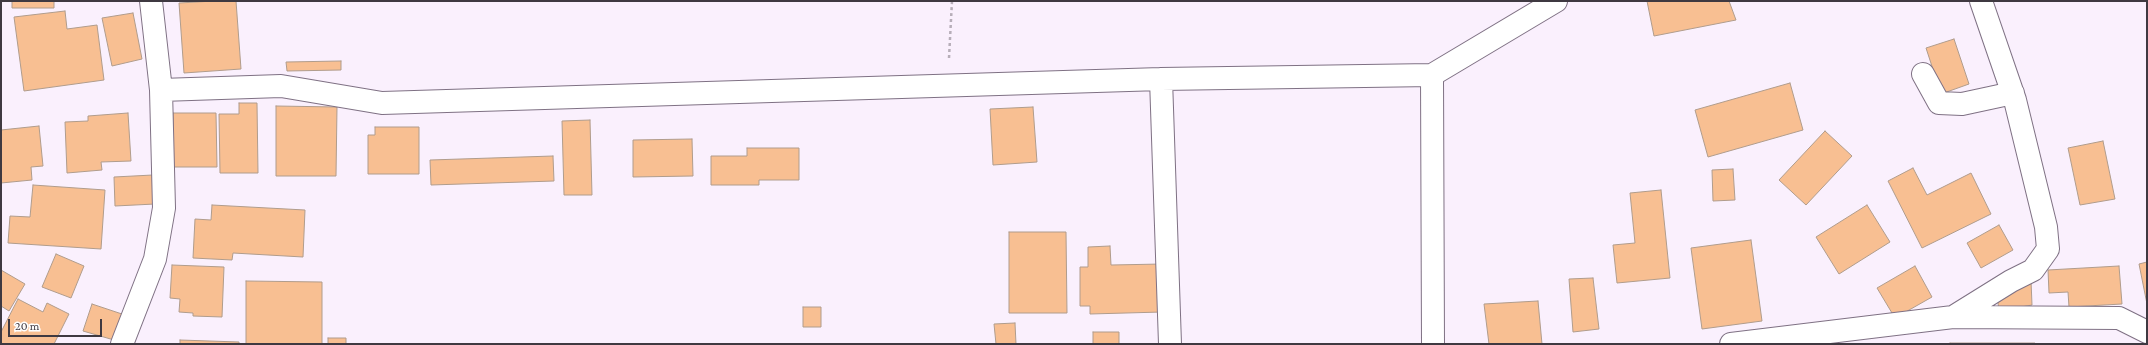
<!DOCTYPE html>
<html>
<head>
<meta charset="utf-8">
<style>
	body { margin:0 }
	#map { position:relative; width:2148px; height:345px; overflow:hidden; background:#faf0fd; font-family:"Crimson Pro",serif }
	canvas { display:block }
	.frame { position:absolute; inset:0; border:2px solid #3f3941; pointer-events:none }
	.scale { position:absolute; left:8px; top:319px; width:94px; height:18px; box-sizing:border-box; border:2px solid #3f3941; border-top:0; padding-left:5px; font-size:12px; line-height:14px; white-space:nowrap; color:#3f3941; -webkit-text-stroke:3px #fff; paint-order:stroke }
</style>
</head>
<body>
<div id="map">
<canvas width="2148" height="345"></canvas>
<div class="frame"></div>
<div class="scale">20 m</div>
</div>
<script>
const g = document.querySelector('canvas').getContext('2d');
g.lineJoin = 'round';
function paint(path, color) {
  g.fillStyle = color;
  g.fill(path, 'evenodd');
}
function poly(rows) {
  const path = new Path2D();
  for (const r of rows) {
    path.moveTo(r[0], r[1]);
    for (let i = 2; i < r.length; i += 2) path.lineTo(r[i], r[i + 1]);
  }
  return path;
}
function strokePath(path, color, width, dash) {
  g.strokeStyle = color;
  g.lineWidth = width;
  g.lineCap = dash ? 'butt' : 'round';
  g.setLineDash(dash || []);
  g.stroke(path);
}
const building = poly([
	[12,1,54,1,54,8,12,8,12,1],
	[214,1,236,1,241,69,184,73,179,3,214,1],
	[1647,1,1729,1,1736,20,1654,36,1647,1],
	[65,11,67,29,97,25,104,80,24,91,14,17,65,11],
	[133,13,142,59,112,66,102,18,133,13],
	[1954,39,1969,84,1941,94,1926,48,1954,39],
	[341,61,341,70,287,71,286,62,341,61],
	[1790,83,1803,130,1708,157,1695,110,1790,83],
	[239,103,257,103,258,173,220,173,219,114,239,114,239,103],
	[276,106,337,107,336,176,276,176,276,106],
	[1033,107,1037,162,993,165,990,109,1033,107],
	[128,113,131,161,101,162,102,170,67,173,65,122,88,121,88,116,128,113],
	[173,113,216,113,217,167,173,167,173,113],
	[590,120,592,195,564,195,562,121,590,120],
	[39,126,43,166,31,167,32,180,1,183,1,130,39,126],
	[375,127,419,127,419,174,368,174,368,135,375,135,375,127],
	[1825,131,1852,156,1806,205,1779,180,1825,131],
	[692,139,693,176,633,177,633,140,692,139],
	[2103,141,2115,199,2080,205,2068,148,2103,141],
	[747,148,799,148,799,180,759,180,759,185,711,185,711,156,747,156,747,148],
	[553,156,554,181,431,185,430,160,553,156],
	[1913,168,1927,195,1971,173,1991,214,1922,248,1888,181,1913,168],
	[1733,169,1735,200,1713,201,1712,170,1733,169],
	[153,175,155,204,115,206,114,177,153,175],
	[33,185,105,190,101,249,8,243,10,216,30,217,33,185],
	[1661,190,1670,278,1617,283,1613,245,1635,243,1630,193,1661,190],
	[212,205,305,210,303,257,233,253,232,260,193,258,195,219,211,220,212,205],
	[1867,205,1890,242,1839,274,1816,237,1867,205],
	[1999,225,2013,250,1981,268,1967,243,1999,225],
	[1009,232,1066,232,1067,313,1009,313,1009,232],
	[1751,240,1762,321,1702,329,1691,248,1751,240],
	[1110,246,1111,265,1162,264,1162,312,1090,314,1090,306,1080,306,1080,267,1088,267,1088,247,1110,246],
	[56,254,84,266,71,298,42,287,56,254],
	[2147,262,2147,304,2139,264,2147,262],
	[172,265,224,267,222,317,193,316,193,313,179,312,180,299,170,298,172,265],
	[1915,266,1932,297,1895,318,1877,288,1915,266],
	[2119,266,2122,304,2069,307,2068,292,2049,293,2048,270,2119,266],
	[1,270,25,284,9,311,1,306,1,270],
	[1593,278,1599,329,1573,332,1569,279,1593,278],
	[2031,280,2032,305,1999,311,1997,295,2031,280],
	[246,281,322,282,322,344,246,344,246,281],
	[18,299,43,312,47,303,69,314,54,344,1,344,1,332,18,299],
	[1538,301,1542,344,1489,344,1484,304,1538,301],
	[92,304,122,314,114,340,83,331,92,304],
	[803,307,821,307,821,327,803,327,803,307],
	[1015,323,1016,344,996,344,994,324,1015,323],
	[1093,332,1119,332,1119,344,1093,344,1093,332],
	[328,338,346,338,346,344,328,344,328,338],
	[180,340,239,342,239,344,180,344,180,340],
	[1950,343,2035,343,2035,344,1950,344,1950,343]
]);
paint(building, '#f8bf92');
strokePath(building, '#b09c8c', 1);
const minor = poly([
	[1923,74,1939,103,1962,104,2013,93],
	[1432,75,1433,344],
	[1161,79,1170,344],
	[161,90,281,86,382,103,1161,79,1432,75,1556,1],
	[1953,317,2011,281,2033,270,2048,249,2046,227,2015,100,1981,1],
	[122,344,155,259,164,208,161,90,151,1],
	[1731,344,1953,317,2119,318,2147,332]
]);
strokePath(minor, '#7f7184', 24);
strokePath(poly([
	[949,58,952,1]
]), '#b7aeb9', 2.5, [3, 3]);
strokePath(minor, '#fff', 22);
</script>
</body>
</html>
